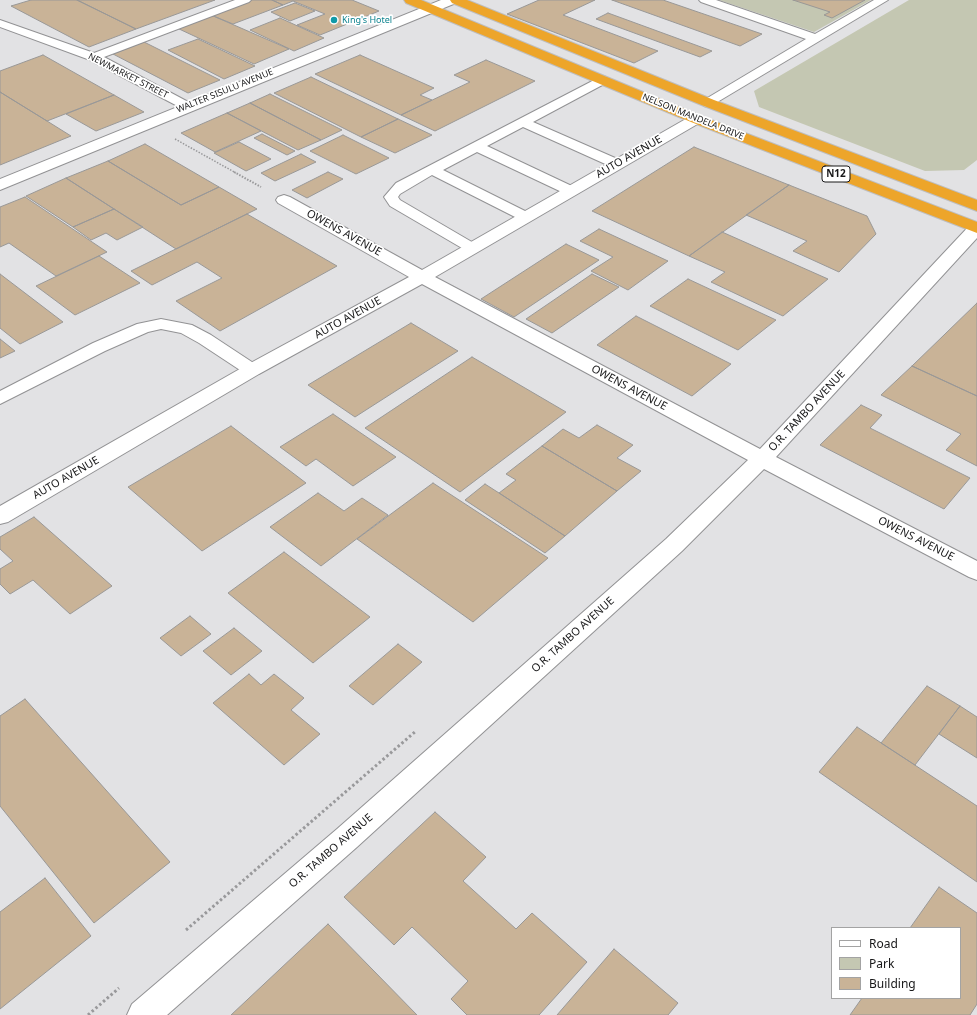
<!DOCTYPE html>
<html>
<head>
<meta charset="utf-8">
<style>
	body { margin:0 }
	#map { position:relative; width:977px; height:1015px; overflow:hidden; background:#e2e2e4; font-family:"Noto Sans",sans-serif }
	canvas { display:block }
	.legend { position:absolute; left:831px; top:927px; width:130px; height:72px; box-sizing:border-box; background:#fff; border:1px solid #a3a3a3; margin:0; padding:5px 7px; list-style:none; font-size:12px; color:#181819 }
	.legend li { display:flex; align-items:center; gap:8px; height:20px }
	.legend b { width:20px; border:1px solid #a3a3a3 }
</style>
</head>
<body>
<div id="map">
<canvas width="977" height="1015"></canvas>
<ul class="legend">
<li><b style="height:5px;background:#fff"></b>Road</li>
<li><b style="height:11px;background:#c4c7b2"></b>Park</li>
<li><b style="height:11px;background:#c9b397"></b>Building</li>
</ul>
</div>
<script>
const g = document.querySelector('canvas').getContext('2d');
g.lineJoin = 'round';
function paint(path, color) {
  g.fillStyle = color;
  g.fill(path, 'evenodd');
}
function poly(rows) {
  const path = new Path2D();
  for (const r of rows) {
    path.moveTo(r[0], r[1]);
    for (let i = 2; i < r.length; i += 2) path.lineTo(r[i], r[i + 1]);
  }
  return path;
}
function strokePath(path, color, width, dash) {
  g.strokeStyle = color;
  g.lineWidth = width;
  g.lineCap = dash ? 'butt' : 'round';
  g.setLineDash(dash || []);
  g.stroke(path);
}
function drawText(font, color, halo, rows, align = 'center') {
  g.font = font + ' "Noto Sans",sans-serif';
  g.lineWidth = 3.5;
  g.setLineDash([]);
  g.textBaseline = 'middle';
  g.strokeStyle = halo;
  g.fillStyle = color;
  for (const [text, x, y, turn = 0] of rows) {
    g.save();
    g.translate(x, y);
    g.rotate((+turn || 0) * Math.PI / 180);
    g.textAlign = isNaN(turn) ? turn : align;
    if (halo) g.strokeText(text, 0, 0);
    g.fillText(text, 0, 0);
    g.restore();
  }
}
paint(poly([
	[719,0,871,0,814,32],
	[909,0,977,0,977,160,964,170,925,171,759,107,754,91]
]), '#c4c7b2');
const building = poly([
	[31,0,77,0,136,29,89,47,11,6,31,0],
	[77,0,215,0,136,29,77,0],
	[250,0,272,0,283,5,233,24,211,15,250,0],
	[272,0,352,0,379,11,320,35,297,25,325,14,293,1,283,5,272,0],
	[539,0,595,0,563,15,658,51,634,63,507,14,539,0],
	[612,0,663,0,762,34,740,46,612,0],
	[793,0,865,0,832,18,824,15,830,12,793,0],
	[295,3,315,11,290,21,271,12,295,3],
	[608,13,712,51,700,57,596,19,608,13],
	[211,15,289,49,254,64,177,28,211,15],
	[280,18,324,38,294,51,250,30,280,18],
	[198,39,255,66,224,79,168,50,198,39],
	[144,42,220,80,188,93,113,54,144,42],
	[43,55,114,95,47,121,0,92,0,71,43,55],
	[360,55,434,88,420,95,432,100,401,115,315,74,360,55],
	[486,60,535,81,435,131,401,115,470,82,454,75,486,60],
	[311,77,398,119,361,137,274,93,311,77],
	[0,92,47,121,71,136,0,165,0,92],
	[270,94,342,130,321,140,250,103,270,94],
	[114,95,144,112,96,131,66,114,114,95],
	[250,103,321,140,298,150,227,113,250,103],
	[227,113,261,131,215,152,181,133,227,113],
	[398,119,432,135,395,153,361,137,398,119],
	[262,134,295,151,287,155,254,138,262,134],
	[343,135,389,158,356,174,310,151,343,135],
	[239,142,271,159,246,171,214,153,239,142],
	[145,144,219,187,181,205,108,161,145,144],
	[694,147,789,185,689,256,592,211,694,147],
	[301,154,316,162,275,181,261,173,301,154],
	[108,161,181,205,219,187,257,209,176,249,66,178,108,161],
	[328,172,343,179,307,198,292,190,328,172],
	[66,178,114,209,73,227,26,196,66,178],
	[789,185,867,216,876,234,839,272,793,251,807,241,746,215,789,185],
	[25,197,107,252,56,276,9,243,0,247,0,207,25,197],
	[114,209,143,227,117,240,106,233,91,240,73,227,114,209],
	[247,214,337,266,220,331,176,301,222,278,197,262,152,285,131,271,247,214],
	[599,229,668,261,628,290,591,271,613,257,580,241,599,229],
	[722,232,828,279,783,316,711,282,725,272,689,256,722,232],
	[566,244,599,260,514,317,481,299,566,244],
	[99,256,140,283,75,315,36,286,99,256],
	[0,274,63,322,20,344,0,328,0,274],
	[592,274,619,287,552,333,526,319,592,274],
	[688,279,776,320,738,350,650,306,688,279],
	[977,303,977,396,912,366,977,303],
	[636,316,731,364,692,396,597,345,636,316],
	[411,323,458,351,355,417,308,385,411,323],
	[0,339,15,351,0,358,0,339],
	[472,357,566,412,460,492,365,428,472,357],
	[912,366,977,396,977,466,946,450,961,434,881,395,912,366],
	[861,405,882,415,870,428,970,478,944,509,820,445,861,405],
	[333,414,396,457,353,486,316,459,306,466,280,447,333,414],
	[597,425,633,445,617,458,641,471,617,491,542,446,563,429,579,438,597,425],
	[231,426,306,483,202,551,128,487,231,426],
	[542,446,617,491,565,536,499,493,516,480,506,474,542,446],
	[433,483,548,558,473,622,357,539,433,483],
	[485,484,499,493,565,536,545,553,465,500,485,484],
	[318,493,344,511,362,498,388,515,321,566,270,527,318,493],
	[34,517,112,586,70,614,33,580,10,594,0,584,0,569,13,561,0,549,0,537,34,517],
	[284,552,370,617,313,663,228,593,284,552],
	[190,616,211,634,181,656,160,638,190,616],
	[234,628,262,651,231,675,203,651,234,628],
	[398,644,422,662,373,705,349,686,398,644],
	[249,674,261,685,274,674,304,698,291,710,320,734,284,765,213,703,249,674],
	[927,686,960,706,915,765,881,743,927,686],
	[25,699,170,862,94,923,0,806,0,716,25,699],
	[960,706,977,717,977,758,939,734,960,706],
	[857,727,977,806,977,882,819,772,857,727],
	[435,812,486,857,463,881,516,929,532,913,587,962,539,1015,467,1015,451,999,468,981,412,927,394,945,344,897,435,812],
	[45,878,91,936,0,1009,0,912,45,878],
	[939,887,977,913,977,1004,970,1015,850,1015,862,998,960,998,960,928,910,928,939,887],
	[328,924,417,1015,231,1015,328,924],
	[614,949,678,1003,668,1015,557,1015,614,949]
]);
paint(building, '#c9b397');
strokePath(building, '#999897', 1);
const lane = poly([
	[235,0,251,0,249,2,104,57,192,104,194,107,192,110,187,111,90,60,0,27,0,20,94,53,235,0],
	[699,0,716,0,815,34,874,0,888,0,709,107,704,106,702,103,704,100,806,39,701,2,699,0],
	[602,76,606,77,608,80,606,83,533,122,622,161,624,164,622,167,612,167,523,127,487,146,576,188,578,191,576,194,566,194,477,152,443,170,531,214,533,217,531,220,521,220,432,175,400,194,398,197,400,200,477,245,480,248,477,251,467,251,390,206,384,197,396,183,602,76],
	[161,319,192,325,211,335,258,366,261,370,258,374,252,376,246,374,199,343,181,333,161,329,148,332,105,351,0,404,0,391,93,343,137,324,161,319]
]);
const street = poly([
	[441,0,458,0,456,3,0,190,0,179,441,0],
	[696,115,701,116,703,119,701,122,435,277,760,449,971,224,977,223,977,238,776,457,977,561,977,580,969,577,764,469,682,551,357,847,167,1015,127,1015,132,1004,337,829,666,539,748,460,422,284,259,374,8,522,0,524,0,506,245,366,409,277,278,203,276,200,278,197,284,195,290,197,422,270,691,116,696,115]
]);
const highway = poly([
	[404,0,421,0,701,116,977,222,977,233,691,122,406,3,404,0],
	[450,0,467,0,714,100,977,200,977,211,704,106,452,3,450,0]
]);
strokePath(lane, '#929294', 2);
strokePath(street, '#929294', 2);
strokePath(highway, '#bebebf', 2);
strokePath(poly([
	[175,139,236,173]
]), '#99999b', 1.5, [1.5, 1.5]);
strokePath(poly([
	[234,172,261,187]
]), '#99999b', 2, [1.5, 1.5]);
strokePath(poly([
	[186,930,416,731],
	[88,1015,119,988]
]), '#99999b', 3, [2.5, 2.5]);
paint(lane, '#fff');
paint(street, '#fff');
paint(highway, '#eda52a');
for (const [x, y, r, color] of [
	[334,20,4,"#0f9aa8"]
]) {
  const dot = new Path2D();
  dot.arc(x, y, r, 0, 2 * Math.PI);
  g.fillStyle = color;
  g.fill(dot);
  strokePath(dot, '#fff', 1.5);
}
drawText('9px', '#0d838f', '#fff', [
	["King's Hotel",342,20]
], 'left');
drawText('9px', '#181819', '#fff', [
	["NEWMARKET STREET",128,76,27],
	["WALTER SISULU AVENUE",225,91,-22],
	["NELSON MANDELA DRIVE",693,117,22]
]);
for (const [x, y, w] of [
	[836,174,28]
]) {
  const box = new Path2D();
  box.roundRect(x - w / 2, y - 8, w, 16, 3);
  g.fillStyle = '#fff';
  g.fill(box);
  strokePath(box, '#181819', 1);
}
drawText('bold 10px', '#181819', null, [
	["N12",836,174]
]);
drawText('11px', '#181819', '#fff', [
	["AUTO AVENUE",629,157,-30],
	["OWENS AVENUE",344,233,29],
	["AUTO AVENUE",348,318,-29],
	["OWENS AVENUE",629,388,28],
	["O.R. TAMBO AVENUE",807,411,-47],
	["AUTO AVENUE",66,478,-30],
	["OWENS AVENUE",916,539,27],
	["O.R. TAMBO AVENUE",573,635,-42],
	["O.R. TAMBO AVENUE",331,851,-41]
]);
</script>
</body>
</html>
